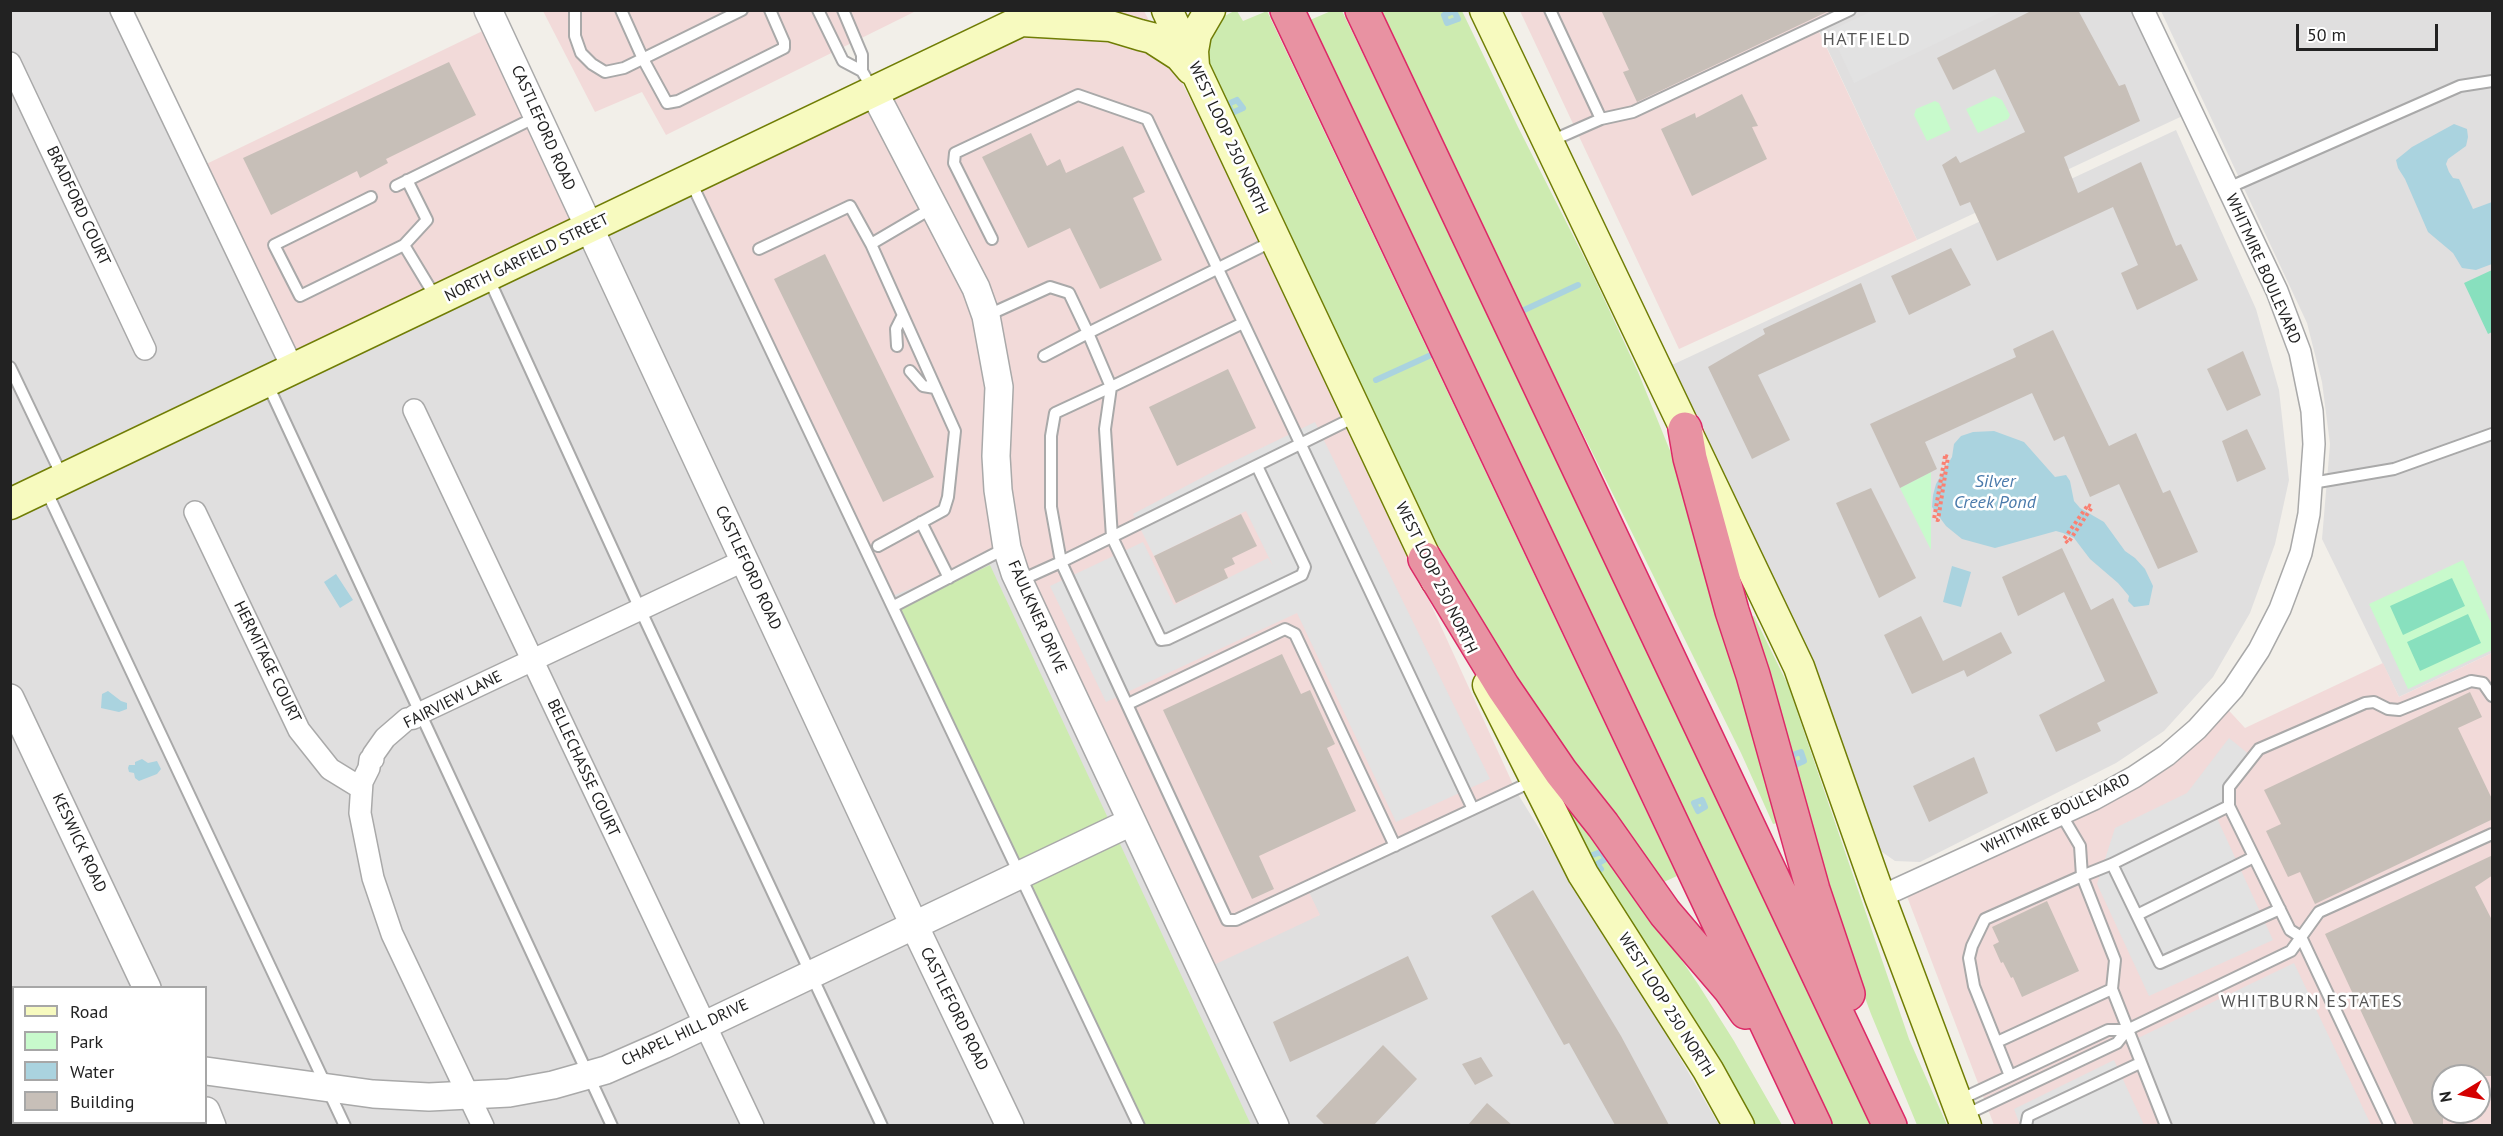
<!DOCTYPE html>
<html>
<head>
<meta charset="utf-8">
<style>
	body { margin:0 }
	#map { position:relative; width:2503px; height:1136px; overflow:hidden; background:#f2efe9; font-family:"PT Sans",sans-serif }
	canvas { display:block }
	.frame { position:absolute; inset:0; border:12px solid #222; pointer-events:none }
	.legend { position:absolute; left:12px; top:986px; width:195px; height:138px; box-sizing:border-box; background:#fff; border:2px solid #a7a7a7; margin:0; padding:8px 10px; list-style:none; font-size:18px; color:#222 }
	.legend li { display:flex; align-items:center; gap:12px; height:30px }
	.legend b { width:30px; border:2px solid #a7a7a7 }
	.north { position:absolute; left:2431px; top:1064px; width:60px; height:60px; box-sizing:border-box; background:#fff; border:2px solid #a7a7a7; border-radius:50%; rotate:260deg; font-size:16px; font-weight:700; line-height:24px; text-align:center; color:#222 }
	.north::after { content:''; display:block; margin:auto; width:21px; height:27px; background:#d40000; clip-path:polygon(50% 0,100% 100%,50% 72%,0 100%) }
	.scale { position:absolute; left:2296px; top:24px; width:142px; height:27px; box-sizing:border-box; border:3px solid #222; border-top:0; padding-left:8px; font-size:18px; line-height:21px; white-space:nowrap; color:#222; -webkit-text-stroke:4px #fff; paint-order:stroke }
</style>
</head>
<body>
<div id="map">
<canvas width="2503" height="1136"></canvas>
<div class="frame"></div>
<ul class="legend">
<li><b style="height:8px;background:#f7fabf"></b>Road</li>
<li><b style="height:16px;background:#c8facc"></b>Park</li>
<li><b style="height:16px;background:#aad3df"></b>Water</li>
<li><b style="height:16px;background:#c7bfb8"></b>Building</li>
</ul>
<div class="north">N</div>
<div class="scale">50 m</div>
</div>
<script>
const g = document.querySelector('canvas').getContext('2d');
g.lineJoin = 'round';
function paint(path, color) {
  g.fillStyle = color;
  g.fill(path, 'evenodd');
}
function poly(rows) {
  const path = new Path2D();
  for (const r of rows) {
    path.moveTo(r[0], r[1]);
    for (let i = 2; i < r.length; i += 2) path.lineTo(r[i], r[i + 1]);
  }
  return path;
}
function strokePath(path, color, width, dash) {
  g.strokeStyle = color;
  g.lineWidth = width;
  g.lineCap = dash ? 'butt' : 'round';
  g.setLineDash(dash || []);
  g.stroke(path);
}
function drawText(font, color, halo, rows, align = 'center') {
  g.font = font + ' "PT Sans",sans-serif';
  g.lineWidth = 5;
  g.setLineDash([]);
  g.textBaseline = 'middle';
  g.strokeStyle = halo;
  g.fillStyle = color;
  for (const [text, x, y, turn = 0] of rows) {
    g.save();
    g.translate(x, y);
    g.rotate((+turn || 0) * Math.PI / 180);
    g.textAlign = isNaN(turn) ? turn : align;
    if (halo) g.strokeText(text, 0, 0);
    g.fillText(text, 0, 0);
    g.restore();
  }
}
paint(poly([
	[1835,10,2142,11,2191,112,1917,240,1814,20],
	[10,11,124,11,293,369,692,179,1319,916,1308,890,1516,791,1662,1027,1719,1125,11,1125],
	[14,988,206,988,206,1122,14,1122],
	[2161,11,2492,11,2492,653,2399,697,2322,539,2330,444,2322,382,2307,323],
	[2176,130,2256,309,2279,390,2289,480,2275,544,2250,613,2213,677,2164,731,2116,763,1920,862,1895,861,1875,847,1672,365]
]), '#e0dfdf');
paint(poly([
	[543,11,916,11,666,135,642,92,595,112],
	[1044,11,1144,11,1220,155,1382,497,1516,791,1308,890,1320,915,1201,971,1007,550,890,597,692,179],
	[1520,11,1835,11,1814,21,1917,240,1679,349],
	[495,25,592,227,293,369,198,168],
	[2492,653,2492,1125,1994,1125,1903,886,2094,798,2221,702,2245,728,2383,663,2399,697],
	[2443,1076,2479,1076,2479,1112,2443,1112]
]), '#f2dad9');
paint(poly([
	[1234,11,1237,11,1243,21,1267,11,1677,876,1655,886,1455,586,1210,75,1205,46,1221,18],
	[1331,11,1342,11,1509,356,1872,1125,1833,1125,1310,20],
	[1380,11,1462,11,1518,127,1592,273,1638,372,1673,458,1705,553,1785,821,1773,824,1741,753,1506,278],
	[990,565,1251,1125,1137,1125,896,609],
	[1754,616,1788,685,1909,1039,1947,1125,1917,1125,1871,1014,1850,957,1747,619],
	[1534,744,1698,984,1734,1041,1782,1125,1752,1125,1609,892]
]), '#cdebb0');
paint(poly([
	[1994,96,2002,100,2010,115,2008,119,1978,133,1966,109],
	[1935,101,1939,103,1951,130,1927,141,1914,115,1916,109],
	[1931,472,1931,550,1900,488],
	[2463,560,2492,625,2492,650,2408,689,2369,604]
]), '#c8facc');
paint(poly([
	[2492,270,2492,332,2488,334,2464,283],
	[2452,578,2465,606,2403,635,2390,606],
	[2468,614,2481,643,2420,671,2407,642]
]), '#88e0be');
paint(poly([
	[1874,10,2003,10,2003,11,1854,83,1830,31],
	[1315,422,1490,779,1396,822,1297,613,1106,702,1050,586,1143,542,1174,605,1268,558,1273,566,1246,511,1154,556,1133,514,1222,467],
	[2229,738,2256,760,2216,816,2273,940,2149,996,2097,884,2115,828,2187,793],
	[2294,963,2371,1125,2173,1125,2134,1040],
	[2114,1060,2144,1125,2020,1125,2014,1109]
]), '#e2e2e2');
paint(poly([
	[2454,124,2467,129,2468,137,2466,146,2448,159,2446,164,2449,172,2453,178,2459,179,2473,209,2492,202,2492,264,2476,270,2462,268,2453,253,2428,232,2405,179,2398,168,2396,160,2412,147],
	[1994,431,2024,442,2055,477,2066,475,2070,481,2074,501,2080,508,2104,522,2125,551,2135,558,2145,569,2153,586,2149,605,2134,607,2128,601,2129,596,2118,583,2090,559,2074,538,2063,533,2056,531,1995,548,1962,539,1946,526,1932,507,1933,495,1936,484,1952,457,1954,444,1961,436,1973,432],
	[1952,566,1971,572,1961,607,1943,602],
	[336,574,353,600,340,608,324,582],
	[108,691,121,701,127,703,127,709,119,712,101,708,102,694],
	[142,759,148,763,157,761,161,769,157,774,139,781,135,778,134,773,129,772,128,768,129,765,135,765,135,762]
]), '#aad3df');
strokePath(poly([
	[1454,11,1458,19,1447,23,1444,15,1454,11],
	[1237,100,1243,108,1232,113,1228,104,1237,100],
	[1522,311,1578,285],
	[1376,380,1431,355],
	[1801,752,1804,761,1795,765,1792,755,1801,752],
	[1702,800,1705,807,1698,811,1694,803,1702,800],
	[1601,852,1606,859,1597,864,1601,869,1596,872,1587,857,1601,852]
]), '#aad3df', 6);
paint(poly([
	[1601,10,1831,10,1637,102,1623,72,1629,70],
	[2033,10,2078,10,2119,86,2125,84,2140,121,2064,157,2078,193,2141,162,2176,246,2181,244,2198,280,2137,310,2121,273,2138,265,2113,207,1997,261,1970,202,1960,206,1942,165,1956,156,1960,163,2025,132,1995,69,1953,90,1937,58],
	[449,62,476,115,386,159,388,163,360,178,357,171,271,215,243,158],
	[1742,94,1758,126,1752,127,1767,159,1692,196,1661,129,1695,113,1696,118],
	[1031,133,1047,166,1060,159,1066,173,1123,146,1145,192,1133,198,1162,260,1100,289,1070,228,1028,248,982,157],
	[1951,248,1971,285,1909,315,1891,276],
	[825,254,934,477,883,502,774,279],
	[1861,283,1876,322,1758,375,1790,440,1752,459,1708,367,1765,334,1763,329],
	[2053,330,2109,446,2136,433,2163,493,2170,490,2198,552,2158,569,2119,484,2090,497,2064,436,2054,441,2032,393,1925,442,1937,469,1900,488,1870,424,2016,357,2013,349],
	[2243,351,2261,395,2227,411,2207,369],
	[1228,369,1256,428,1177,466,1149,407],
	[2247,429,2266,469,2237,482,2222,441],
	[1871,488,1916,578,1879,598,1836,503],
	[1241,514,1257,546,1232,558,1235,564,1224,569,1228,578,1176,603,1154,556],
	[2062,548,2091,610,2113,598,2158,693,2097,723,2101,731,2056,752,2039,715,2105,681,2064,592,2018,616,2002,577],
	[1921,616,1943,661,2001,632,2012,653,1967,677,1964,670,1912,694,1884,635],
	[1282,654,1301,694,1310,690,1335,744,1327,748,1356,811,1259,856,1274,889,1252,899,1163,710],
	[2470,692,2482,717,2458,728,2493,801,2493,819,2315,904,2300,872,2288,877,2266,831,2281,824,2264,790],
	[1974,757,1988,793,1929,822,1913,786],
	[2493,855,2493,875,2475,887,2493,922,2493,1076,2443,1076,2443,1125,2414,1125,2325,934],
	[1533,890,1621,1036,1669,1125,1615,1125,1569,1043,1564,1045,1491,916],
	[2047,901,2079,971,2022,997,2013,977,2011,978,2003,962,2001,963,1993,945,1999,942,1992,927],
	[1408,956,1428,999,1290,1062,1273,1022],
	[1383,1045,1417,1079,1374,1125,1325,1125,1316,1116],
	[1481,1057,1493,1076,1475,1085,1462,1064],
	[1487,1103,1512,1125,1468,1125]
]), '#c7bfb8');
const service = poly([
	[575,10,575,36,581,53,592,64,605,72,624,68,742,10],
	[621,10,643,59,667,103,678,101,784,48,784,42,770,10],
	[818,10,843,61,862,71],
	[843,10,862,55,862,71,873,90],
	[1550,10,1601,119,1551,141],
	[1601,119,1633,112,1850,10],
	[690,180,1139,1126],
	[396,186,536,117],
	[2228,188,2460,86,2492,81],
	[371,197,274,245,300,296,404,245,427,220,407,180],
	[992,239,954,163,955,153,1078,95,1147,119,1473,809],
	[871,244,955,431,948,497,944,510,878,546],
	[404,245,436,298],
	[759,249,850,206,871,244,934,207],
	[488,277,640,609,882,1126],
	[986,316,1050,287,1069,293,1088,333,1275,240],
	[1243,323,1111,387,1105,429,1112,537,1161,640,1168,639,1302,575,1305,567,1257,466],
	[897,346,896,329,903,315],
	[10,367,63,478],
	[910,371,923,386,935,388],
	[267,383,612,1126],
	[1357,416,1061,562,1227,920,1236,920,1533,781],
	[2312,483,2394,469,2492,434],
	[45,488,345,1126],
	[921,522,949,578],
	[1019,581,1061,562,1051,507,1051,436,1055,413,1111,387,1088,333,1044,356],
	[894,606,1006,548],
	[1128,704,1285,629,1295,634,1395,846],
	[2061,814,2080,846,2082,876,2112,864,2229,806],
	[2112,864,2160,963,2280,909],
	[2137,915,2254,857],
	[2112,989,2166,1126],
	[10,993,14,999],
	[1997,1042,2112,989,2115,960,2082,876,1985,919,1972,946,1969,958,1974,986,2010,1076],
	[1957,1101,2108,1030,2127,1030,2291,951,2319,912,2492,834],
	[1963,1116,2117,1043,2127,1030],
	[72,1122,73,1126],
	[2026,1126,2028,1116,2140,1063],
	[2390,1126,2301,937,2290,930,2229,806,2229,787,2259,749,2365,703,2374,702,2388,709,2399,710,2471,681,2483,683,2492,696]
]);
const minor = poly([
	[121,10,293,369],
	[10,63,145,349],
	[414,410,753,1126],
	[195,512,299,730,330,769,361,788],
	[1880,897,2094,799,2134,777,2167,755,2197,729,2233,689,2259,650,2280,609,2301,553,2309,514,2314,444,2312,411,2300,352,2277,291,2143,10],
	[483,1126,392,934,373,878,360,813,362,782,369,768,370,760,373,759,373,755,385,738,407,719,414,718,414,716,745,560]
]);
const tertiary = poly([
	[488,10,914,925,1010,1126],
	[874,92,976,288,986,316,999,387,996,456,998,490,1007,548,1015,573,1275,1126],
	[10,698,147,988],
	[206,1071,373,1094,429,1097,509,1093,553,1085,606,1070,663,1045,1131,822],
	[10,1087,14,1083],
	[206,1111,212,1126]
]);
const secondary = poly([
	[1167,10,1436,580],
	[1485,10,1799,667,1880,897,1966,1126],
	[1021,21,1110,26,1140,35,1152,38,1180,56,1191,69],
	[1194,66,1193,51,1196,34,1210,10],
	[10,504,1044,10],
	[1488,685,1583,874,1708,1070,1739,1126]
]);
const motorway = poly([
	[1287,10,1815,1126],
	[1362,10,1890,1126],
	[1685,429,1690,458,1732,611,1753,675,1813,890,1848,994],
	[1425,559,1503,687,1561,772,1603,825,1665,913,1730,989,1746,1012]
]);
strokePath(service, '#a9a9a9', 14);
strokePath(minor, '#a9a9a9', 24);
strokePath(tertiary, '#a9a9a9', 30);
strokePath(secondary, '#707d05', 33);
strokePath(motorway, '#dc2a67', 36);
strokePath(poly([
	[1945,456,1948,457,1938,520,1934,519,1945,456],
	[2088,505,2092,507,2068,543,2064,539,2088,505]
]), '#fa8072', 4, [3, 3]);
strokePath(service, '#fff', 10);
strokePath(minor, '#fff', 21);
strokePath(tertiary, '#fff', 27);
strokePath(secondary, '#f7fabf', 30);
strokePath(motorway, '#e892a2', 33);
drawText('16px', '#222', '#fff', [
	["CASTLEFORD ROAD",543,128,66],
	["WEST LOOP 250 NORTH",1228,138,65],
	["BRADFORD COURT",78,206,65],
	["NORTH GARFIELD STREET",527,258,-26],
	["WHITMIRE BOULEVARD",2263,269,66],
	["CASTLEFORD ROAD",748,568,65],
	["WEST LOOP 250 NORTH",1436,578,64],
	["FAULKNER DRIVE",1037,617,66],
	["HERMITAGE COURT",267,662,64],
	["FAIRVIEW LANE",453,700,-27],
	["BELLECHASSE COURT",583,768,65],
	["WHITMIRE BOULEVARD",2056,814,-26],
	["KESWICK ROAD",79,843,65],
	["WEST LOOP 250 NORTH",1666,1005,58],
	["CASTLEFORD ROAD",954,1009,64],
	["CHAPEL HILL DRIVE",685,1033,-25]
]);
g.letterSpacing = '1.5px';
drawText('18px', '#555', '#fff', [
	["HATFIELD",1867,40],
	["WHITBURN ESTATES",2312,1002]
]);
g.letterSpacing = '0px';
drawText('italic 18px', '#4a7aab', '#fff', [
	["Silver",1995,482],
	["Creek Pond",1995,503]
]);
</script>
</body>
</html>
